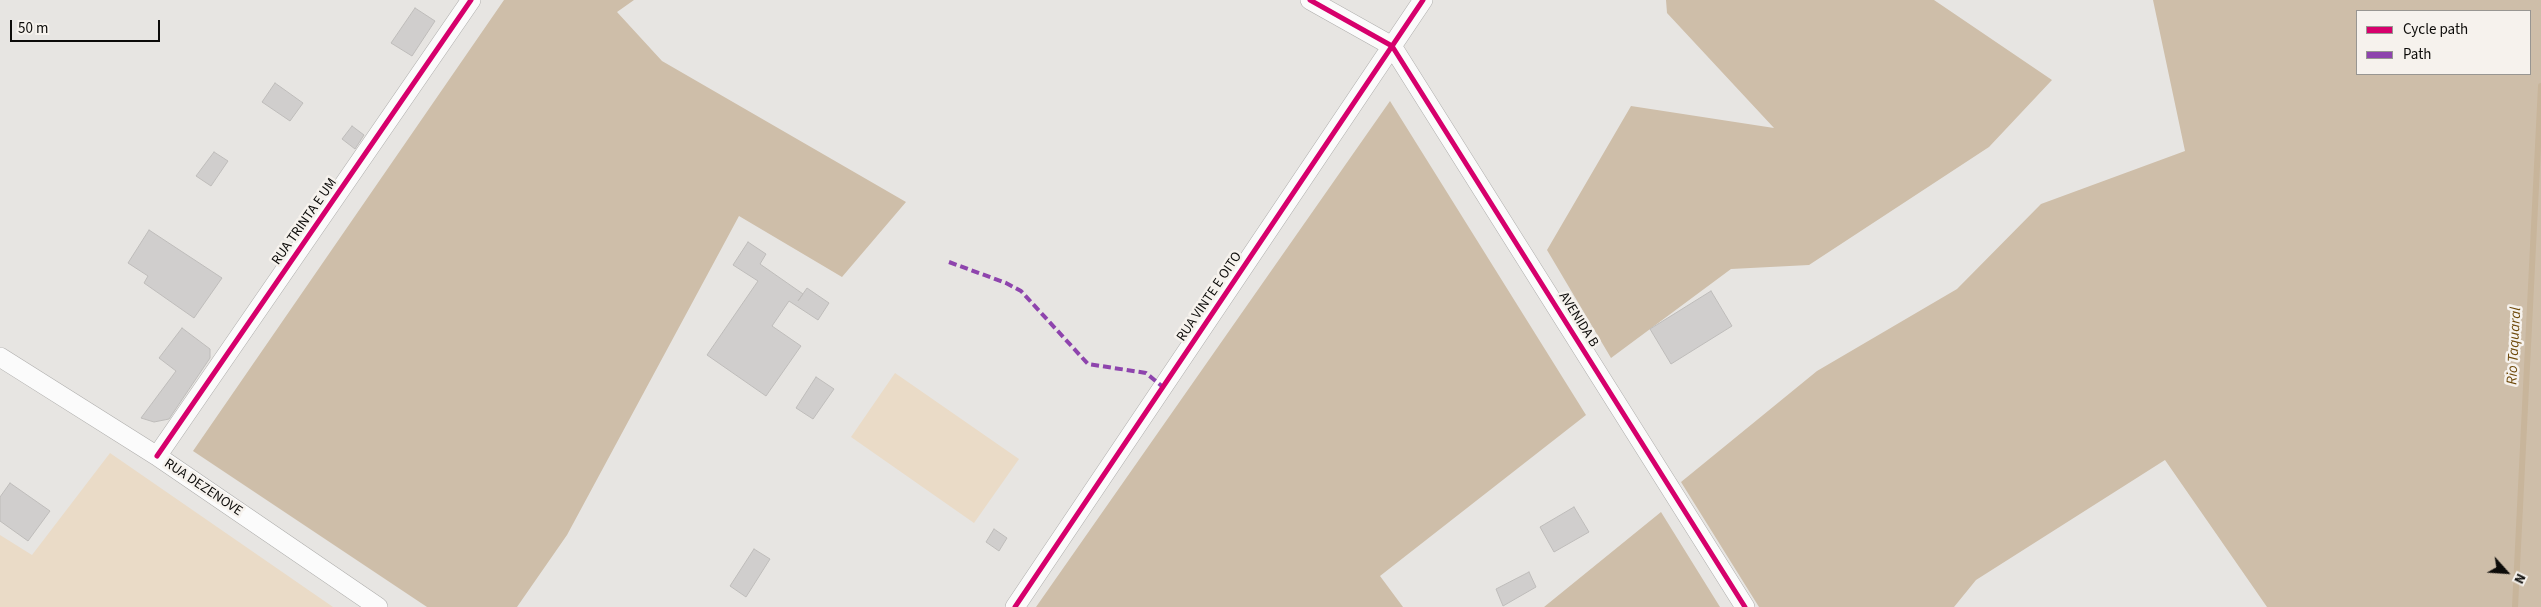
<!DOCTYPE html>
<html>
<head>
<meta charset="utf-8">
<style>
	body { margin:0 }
	#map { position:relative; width:2541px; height:607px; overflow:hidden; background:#e7e5e2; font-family:"Source Sans 3",sans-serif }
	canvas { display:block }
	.legend { position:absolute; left:2356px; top:10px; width:175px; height:65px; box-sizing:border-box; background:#f6f2ed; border:1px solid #989692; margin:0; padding:6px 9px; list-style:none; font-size:15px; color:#0c0b09 }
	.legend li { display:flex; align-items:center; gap:10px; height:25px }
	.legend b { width:25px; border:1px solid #989692 }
	.north { position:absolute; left:2481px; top:547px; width:50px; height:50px; -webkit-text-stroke:4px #f6f2ed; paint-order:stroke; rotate:116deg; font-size:14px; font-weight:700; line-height:20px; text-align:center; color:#0c0b09 }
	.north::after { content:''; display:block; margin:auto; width:18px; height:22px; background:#0c0b09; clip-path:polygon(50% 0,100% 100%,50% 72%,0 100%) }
	.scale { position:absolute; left:10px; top:20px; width:150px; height:22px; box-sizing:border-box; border:2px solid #0c0b09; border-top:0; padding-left:6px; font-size:15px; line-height:18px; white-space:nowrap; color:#0c0b09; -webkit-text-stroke:4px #f6f2ed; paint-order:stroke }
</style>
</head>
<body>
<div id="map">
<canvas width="2541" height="607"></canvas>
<ul class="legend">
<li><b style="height:6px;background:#d6006c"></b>Cycle path</li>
<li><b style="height:6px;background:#8e44ad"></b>Path</li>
</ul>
<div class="north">N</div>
<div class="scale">50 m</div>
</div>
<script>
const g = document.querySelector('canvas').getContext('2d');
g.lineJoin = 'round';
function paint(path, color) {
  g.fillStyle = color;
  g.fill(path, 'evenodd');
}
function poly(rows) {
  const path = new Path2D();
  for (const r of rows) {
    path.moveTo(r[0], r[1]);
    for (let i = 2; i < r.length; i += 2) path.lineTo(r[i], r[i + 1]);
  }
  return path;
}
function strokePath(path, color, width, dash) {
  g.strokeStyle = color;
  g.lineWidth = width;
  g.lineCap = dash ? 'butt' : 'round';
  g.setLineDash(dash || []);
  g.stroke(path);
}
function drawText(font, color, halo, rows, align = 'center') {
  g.font = font + ' "Source Sans 3",sans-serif';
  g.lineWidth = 5;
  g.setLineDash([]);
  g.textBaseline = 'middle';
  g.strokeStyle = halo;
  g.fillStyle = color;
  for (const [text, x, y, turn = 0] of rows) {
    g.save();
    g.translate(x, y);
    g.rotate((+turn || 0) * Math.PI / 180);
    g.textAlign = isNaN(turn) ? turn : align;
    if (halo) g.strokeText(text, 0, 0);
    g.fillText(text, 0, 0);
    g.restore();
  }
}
paint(poly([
	[895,373,1019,459,974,523,851,437],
	[110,453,333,607,0,607,0,535,32,555]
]), '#eadbc7');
paint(poly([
	[504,0,634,0,617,12,662,61,906,202,842,277,739,216,567,535,517,607,427,607,193,451],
	[1666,0,1934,0,2052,80,1989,147,1809,265,1731,269,1611,358,1547,250,1631,106,1774,128,1667,13],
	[2153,0,2541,0,2541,607,2267,607,2165,460,1976,580,1954,607,1759,607,1681,482,1817,371,1957,289,2041,204,2185,151],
	[2357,11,2530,11,2530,74,2357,74],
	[1390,101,1586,415,1380,576,1403,607,1036,607],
	[1661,512,1720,607,1544,607]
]), '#cebea9');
strokePath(poly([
	[2515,607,2541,86]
]), '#c8b59b', 6);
const building = poly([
	[415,8,435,21,412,56,391,43,415,8],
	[275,83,303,103,290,121,262,102,275,83],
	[352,126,364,135,355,149,342,139,352,126],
	[214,152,228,161,211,186,196,176,214,152],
	[149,230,222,278,194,318,144,283,148,276,128,263,149,230],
	[748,242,766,254,760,264,803,294,798,301,807,288,829,303,818,320,789,301,772,326,801,346,766,396,707,355,758,281,733,265,748,242],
	[1711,291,1732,326,1671,364,1650,329,1711,291],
	[182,328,210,349,210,358,169,419,154,422,141,418,176,371,159,358,182,328],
	[816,377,834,389,813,419,796,408,816,377],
	[10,483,50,511,28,541,0,521,0,497,10,483],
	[1574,507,1589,532,1554,552,1540,527,1574,507],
	[994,529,1007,538,999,551,986,542,994,529],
	[754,549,770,559,746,597,730,586,754,549],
	[1529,572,1536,587,1503,606,1496,589,1529,572]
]);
paint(building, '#d0cecd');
strokePath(building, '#bebcba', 1);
const minor = poly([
	[1310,0,1392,46,1745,607],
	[0,357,157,456,378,607],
	[157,456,471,0],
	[1015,607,1423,0]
]);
strokePath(minor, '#aeadab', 20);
strokePath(minor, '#fbfbfb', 19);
strokePath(poly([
	[949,262,1006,283,1021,291,1088,364,1146,373,1163,387]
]), '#8e44ad', 4, [8, 4]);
strokePath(poly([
	[1310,0,1392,46,1745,607],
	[157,456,471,0],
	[1015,607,1423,0]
]), '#d6006c', 5);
drawText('14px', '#0c0b09', '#f6f2ed', [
	["RUA TRINTA E UM",305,222,-55],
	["RUA VINTE E OITO",1210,297,-56],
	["AVENIDA B",1578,320,58],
	["RUA DEZENOVE",203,488,34]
]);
drawText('italic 15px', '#6f4a0b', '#f6f2ed', [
	["Rio Taquaral",2515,346,-87]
]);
</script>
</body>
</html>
